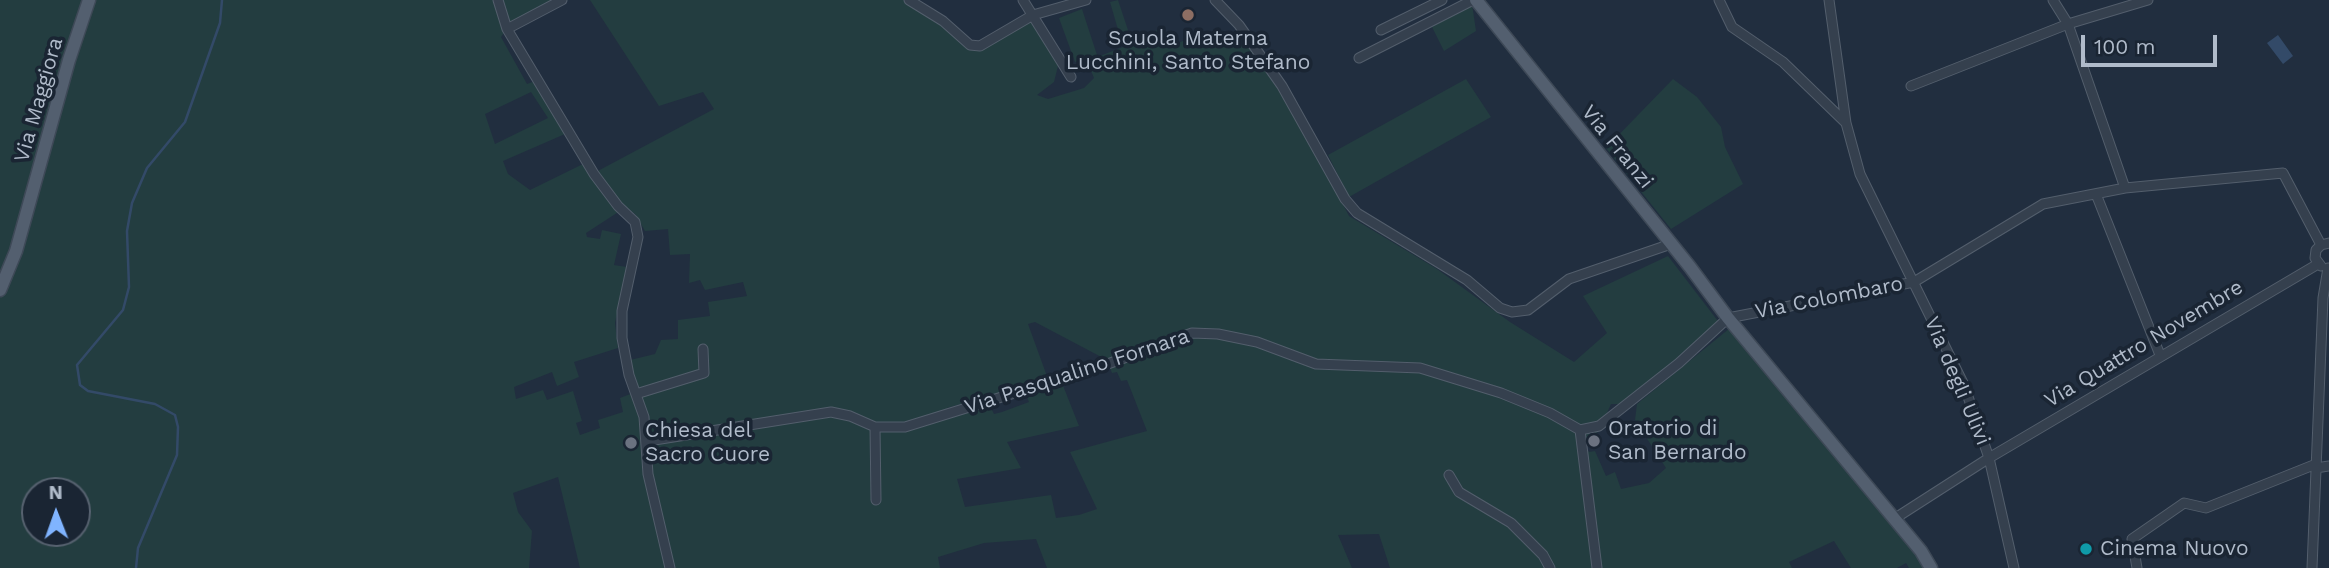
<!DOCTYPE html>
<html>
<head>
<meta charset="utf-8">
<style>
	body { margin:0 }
	#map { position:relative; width:2329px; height:568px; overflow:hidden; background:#212e3f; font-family:"Work Sans",sans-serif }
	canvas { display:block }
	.north { position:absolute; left:21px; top:477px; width:70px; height:70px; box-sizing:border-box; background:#1a2533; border:2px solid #56616f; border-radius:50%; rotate:359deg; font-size:19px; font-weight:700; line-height:28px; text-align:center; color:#b0bbca }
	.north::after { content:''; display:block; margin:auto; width:24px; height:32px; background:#80b4ff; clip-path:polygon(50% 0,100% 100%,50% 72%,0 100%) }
	.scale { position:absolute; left:2081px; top:35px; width:136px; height:32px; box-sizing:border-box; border:4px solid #b0bbca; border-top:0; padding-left:9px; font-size:21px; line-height:24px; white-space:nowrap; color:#b0bbca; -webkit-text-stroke:5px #1a2533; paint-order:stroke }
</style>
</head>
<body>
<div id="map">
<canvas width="2329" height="568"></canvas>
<div class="north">N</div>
<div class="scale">100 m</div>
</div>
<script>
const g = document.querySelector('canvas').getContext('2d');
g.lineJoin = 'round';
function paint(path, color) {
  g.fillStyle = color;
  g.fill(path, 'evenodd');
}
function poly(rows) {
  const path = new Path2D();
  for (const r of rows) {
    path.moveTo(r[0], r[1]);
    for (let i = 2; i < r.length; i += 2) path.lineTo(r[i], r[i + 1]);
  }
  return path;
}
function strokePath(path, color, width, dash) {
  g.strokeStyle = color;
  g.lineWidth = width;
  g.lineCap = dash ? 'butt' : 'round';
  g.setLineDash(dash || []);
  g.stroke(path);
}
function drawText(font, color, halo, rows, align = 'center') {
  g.font = font + ' "Work Sans",sans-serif';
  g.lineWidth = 7;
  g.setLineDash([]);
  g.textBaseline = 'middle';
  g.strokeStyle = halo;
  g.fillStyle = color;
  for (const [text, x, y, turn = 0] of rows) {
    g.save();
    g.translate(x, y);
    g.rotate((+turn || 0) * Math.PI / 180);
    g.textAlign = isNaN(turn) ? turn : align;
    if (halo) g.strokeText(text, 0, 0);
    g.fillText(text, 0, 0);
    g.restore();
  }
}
paint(poly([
	[0,0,568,0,507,29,501,37,527,84,535,81,594,173,714,109,703,92,659,106,590,0,903,0,942,23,969,48,1030,20,1059,62,1054,82,1037,95,1048,99,1084,88,1094,78,1087,61,1123,47,1110,2,1118,0,1131,39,1164,28,1172,46,1202,32,1209,42,1240,33,1303,127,1349,216,1437,269,1510,322,1574,362,1607,333,1583,296,1668,256,1721,325,1627,404,1611,404,1599,431,1583,443,1589,452,1595,451,1606,476,1615,472,1621,489,1649,483,1666,468,1635,420,1637,404,1730,328,1927,568,1909,568,1906,563,1897,568,1851,568,1834,541,1789,562,1792,568,1390,568,1379,534,1338,535,1352,568,1047,568,1036,539,984,543,938,557,940,568,580,568,558,477,513,493,518,512,532,531,529,568,0,568],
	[531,92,548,118,495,144,485,114],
	[565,134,583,164,530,190,508,174,503,161],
	[626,207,635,214,645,231,668,229,670,255,690,254,689,283,700,280,705,290,743,282,747,296,708,302,710,316,678,320,678,339,661,340,655,354,622,362,633,393,620,398,623,412,598,420,600,428,580,435,576,423,582,421,573,391,547,400,543,390,516,399,514,387,552,372,557,386,579,377,574,362,618,348,615,323,627,267,614,265,621,234,602,230,600,239,587,237,586,233],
	[1035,322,1107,360,1112,373,1117,372,1121,381,1127,380,1147,431,1070,452,1097,509,1079,515,1056,518,1051,495,965,507,957,479,1021,468,1007,442,1079,426,1062,383,1026,395,1029,402,1002,412,994,414,989,404,949,416,947,408,1048,379,1028,324],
	[35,491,77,491,77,533,39,533,42,542,35,533],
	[1472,4,1476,31,1444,51,1432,27],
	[1082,9,1097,55,1075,62,1059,18],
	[1466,79,1491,117,1349,197,1328,155],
	[1673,79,1697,97,1721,127,1725,147,1743,184,1671,229,1606,148]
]), '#233d40');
paint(poly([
	[2278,35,2293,56,2283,64,2267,43]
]), '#334a68');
strokePath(poly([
	[136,568,138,548,177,455,178,427,175,415,155,404,88,391,80,385,77,365,123,310,129,287,127,231,132,203,147,168,185,122,220,23,222,0]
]), '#334a68', 2.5);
const minor = poly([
	[498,0,507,29,594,174,618,206,635,222,638,237,622,311,622,338,629,375,644,417,648,474,670,568],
	[909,0,943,21,970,45,980,46,1033,15,1086,0],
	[1023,0,1071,77],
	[1215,0,1239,25,1282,86,1345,199,1357,213,1467,280,1500,308,1512,312,1528,310,1569,279,1671,244],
	[1719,0,1732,27,1783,62,1846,123,1860,174,1964,385,1989,458,2014,568],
	[1829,0,1846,123],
	[2053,0,2068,24,2125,188],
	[507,29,562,0],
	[1381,30,1442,0],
	[1359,58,1473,0],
	[1911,86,2068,24,2148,0],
	[2096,194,2160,355],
	[2321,266,2315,258,2316,250,2321,245,2329,243],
	[636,394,704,373,703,349],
	[875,427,876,500],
	[1580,430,1599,426,1679,363,1728,318,1914,282,2043,204,2125,188,2283,173,2321,245],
	[1580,430,1597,568],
	[648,441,831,412,850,416,875,427,905,427,1105,365,1192,333,1218,334,1257,342,1316,364,1420,368,1501,393,1550,413,1580,430],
	[2316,468,2329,466],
	[1449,475,1459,492,1511,523,1543,555,1550,568],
	[1894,519,1989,458,2318,264],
	[2137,568,2132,539,2184,503,2206,508,2316,464],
	[2312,568,2323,298,2328,268]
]);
const major = poly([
	[1476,0,1690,267,1728,318,1921,551,1931,568],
	[0,290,16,251,69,60,89,0]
]);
strokePath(minor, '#535e6c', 11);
strokePath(major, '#3e4957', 15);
strokePath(minor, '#35404e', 9);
strokePath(major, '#535f6f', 12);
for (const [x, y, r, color] of [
	[1188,15,7,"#8d6e63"],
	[1594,441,7,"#6b7280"],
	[631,443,7,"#6b7280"],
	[2086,549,7,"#0f9aa8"]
]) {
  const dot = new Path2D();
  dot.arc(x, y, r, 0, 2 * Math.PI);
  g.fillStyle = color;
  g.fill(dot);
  strokePath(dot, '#1a2533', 2.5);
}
drawText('21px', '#b0bbca', '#1a2533', [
	["Scuola Materna",1188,39,"center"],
	["Lucchini, Santo Stefano",1188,63,"center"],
	["Oratorio di",1608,429],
	["San Bernardo",1608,453],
	["Chiesa del",645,431],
	["Sacro Cuore",645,455],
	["Cinema Nuovo",2100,549]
], 'left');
drawText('21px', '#b0bbca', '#1a2533', [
	["Via Maggiora",39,100,-74],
	["Via Franzi",1617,147,51],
	["Via Colombaro",1829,298,-11],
	["Via Quattro Novembre",2144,344,-31],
	["Via Pasqualino Fornara",1077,372,-18],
	["Via degli Ulivi",1957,381,67]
]);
</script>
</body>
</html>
